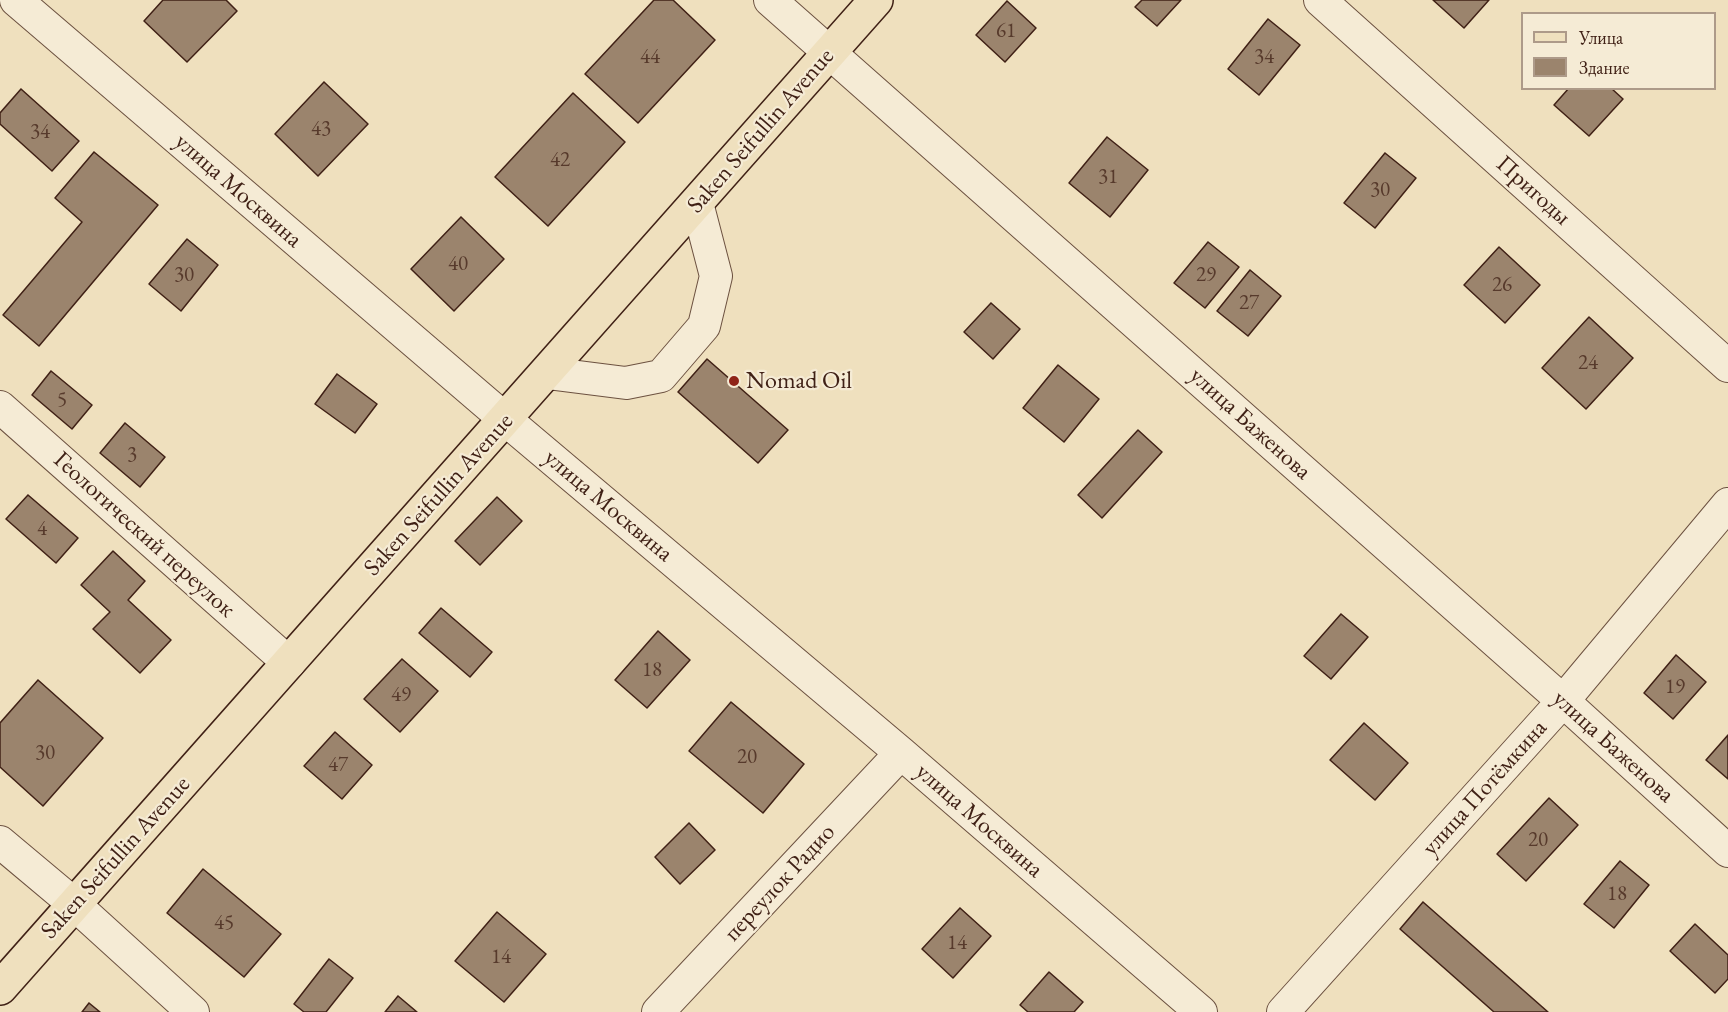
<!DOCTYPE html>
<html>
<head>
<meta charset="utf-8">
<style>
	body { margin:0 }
	#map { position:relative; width:1728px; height:1012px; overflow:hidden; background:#efe0be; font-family:"EB Garamond",serif }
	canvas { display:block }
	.legend { position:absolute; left:1521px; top:12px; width:195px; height:78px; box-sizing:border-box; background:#f5ebd5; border:2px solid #ad9a89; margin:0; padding:8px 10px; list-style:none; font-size:18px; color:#402116 }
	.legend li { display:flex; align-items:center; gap:12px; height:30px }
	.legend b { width:30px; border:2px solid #ad9a89 }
</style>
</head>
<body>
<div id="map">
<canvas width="1728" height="1012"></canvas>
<ul class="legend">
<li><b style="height:8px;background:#efe0be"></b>Улица</li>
<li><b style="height:16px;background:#9b846d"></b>Здание</li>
</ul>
</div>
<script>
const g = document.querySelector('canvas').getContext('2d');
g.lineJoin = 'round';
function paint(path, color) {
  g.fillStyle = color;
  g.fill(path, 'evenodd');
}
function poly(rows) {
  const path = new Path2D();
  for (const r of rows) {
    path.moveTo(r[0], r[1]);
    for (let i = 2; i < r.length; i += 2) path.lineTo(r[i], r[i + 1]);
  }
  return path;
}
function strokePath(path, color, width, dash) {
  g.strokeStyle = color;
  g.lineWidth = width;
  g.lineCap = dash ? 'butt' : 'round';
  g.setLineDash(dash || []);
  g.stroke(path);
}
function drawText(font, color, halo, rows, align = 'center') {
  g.font = font + ' "EB Garamond",serif';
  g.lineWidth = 4.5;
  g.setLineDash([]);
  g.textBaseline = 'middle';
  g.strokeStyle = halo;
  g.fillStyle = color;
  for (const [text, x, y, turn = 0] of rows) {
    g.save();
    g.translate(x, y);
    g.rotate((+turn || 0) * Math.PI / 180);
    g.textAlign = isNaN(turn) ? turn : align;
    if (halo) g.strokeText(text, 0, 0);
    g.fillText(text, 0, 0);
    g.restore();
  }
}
const building = poly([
	[163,0,226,0,237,11,187,62,144,21,163,0],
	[654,0,673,0,715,40,638,123,585,74,654,0],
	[1142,0,1181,0,1157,26,1135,7,1142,0],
	[1433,0,1489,0,1464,28,1433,0],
	[1007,1,1036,28,1005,62,976,35,1007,1],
	[1268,19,1300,45,1259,95,1228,69,1268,19],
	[324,82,368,124,318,176,275,134,324,82],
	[1569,88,1611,88,1623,99,1589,136,1554,105,1569,88],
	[21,89,79,141,52,171,0,124,0,113,21,89],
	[573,93,625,142,548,226,495,177,573,93],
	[1107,137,1148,170,1110,217,1069,183,1107,137],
	[94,152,158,205,39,346,3,315,82,222,55,198,94,152],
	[1385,153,1416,178,1375,228,1344,203,1385,153],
	[461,217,504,259,454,311,411,269,461,217],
	[187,239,218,265,181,311,149,284,187,239],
	[1208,242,1239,267,1205,308,1174,283,1208,242],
	[1499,247,1540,285,1505,323,1464,285,1499,247],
	[1250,270,1281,296,1248,336,1217,311,1250,270],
	[991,303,1020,329,993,359,964,332,991,303],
	[1589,317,1633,358,1586,409,1542,368,1589,317],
	[707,359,788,430,758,463,678,392,707,359],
	[1058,365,1099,399,1064,442,1023,408,1058,365],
	[51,371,92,405,72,429,32,395,51,371],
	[337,374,377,404,355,433,315,404,337,374],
	[125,423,165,457,140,487,100,453,125,423],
	[1138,430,1162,452,1102,518,1078,495,1138,430],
	[28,495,78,538,56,563,6,519,28,495],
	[497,497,522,521,480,565,455,541,497,497],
	[113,551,145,581,128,600,171,640,140,673,93,629,110,612,81,585,113,551],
	[441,608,492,652,470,677,419,633,441,608],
	[1341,614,1368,637,1331,679,1304,656,1341,614],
	[658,631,690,660,647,708,615,680,658,631],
	[1676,655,1706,682,1673,719,1644,693,1676,655],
	[402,659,438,691,400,732,364,699,402,659],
	[38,680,103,738,43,806,0,767,0,723,38,680],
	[731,702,804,764,763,813,689,751,731,702],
	[1364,723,1408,763,1375,800,1330,760,1364,723],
	[335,732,372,765,342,799,304,766,335,732],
	[1728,735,1728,779,1706,760,1728,735],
	[1549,798,1578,825,1526,881,1497,854,1549,798],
	[689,823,715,850,680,884,655,857,689,823],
	[1620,861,1649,885,1614,928,1584,904,1620,861],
	[203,869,281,934,244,977,167,913,203,869],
	[1423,902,1548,1012,1494,1012,1400,929,1423,902],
	[960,908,991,936,953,978,922,949,960,908],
	[497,912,546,954,504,1002,455,961,497,912],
	[1695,924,1728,955,1728,979,1715,993,1670,951,1695,924],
	[329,959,353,978,326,1012,304,1012,294,1004,329,959],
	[1049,972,1083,1002,1074,1012,1028,1012,1020,1005,1049,972],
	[398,996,417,1012,385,1012,398,996],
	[89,1003,100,1012,82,1012,89,1003]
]);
paint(building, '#9b846d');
strokePath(building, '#402116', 1.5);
const minor = poly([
	[16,0,506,420,901,753,1201,1012],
	[770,0,1563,701,1728,851],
	[1320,0,1728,366],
	[547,373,626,383,661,376,704,326,716,276,697,203],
	[0,407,289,663],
	[0,842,74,904,193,1012],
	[658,1012,901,753],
	[1283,1012,1563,701,1728,504]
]);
const major = poly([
	[0,988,876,0]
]);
strokePath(minor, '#6c5140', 34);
strokePath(major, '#402116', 36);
strokePath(minor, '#f5ebd5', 32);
strokePath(major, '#efe0be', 33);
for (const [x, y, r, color] of [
	[734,381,6,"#8f2418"]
]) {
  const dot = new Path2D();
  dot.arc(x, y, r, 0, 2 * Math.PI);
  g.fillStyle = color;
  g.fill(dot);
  strokePath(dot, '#f5ebd5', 2);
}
drawText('21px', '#573a2c', null, [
	["61",1006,31],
	["44",650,57],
	["34",1264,57],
	["43",321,129],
	["34",40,132],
	["42",560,160],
	["31",1108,177],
	["30",1380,190],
	["40",458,264],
	["30",184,275],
	["29",1206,275],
	["26",1502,285],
	["27",1249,303],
	["24",1588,363],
	["5",62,400],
	["3",132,455],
	["4",42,529],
	["18",652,670],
	["19",1675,687],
	["49",401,695],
	["30",45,753],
	["20",747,757],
	["47",338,765],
	["20",1538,840],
	["18",1617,894],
	["45",224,923],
	["14",957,943],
	["14",501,957]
]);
drawText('24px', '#402116', '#f5ebd5', [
	["Saken Seifullin Avenue",761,131,-49],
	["улица Москвина",238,191,41],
	["Пригоды",1533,191,42],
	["улица Баженова",1250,424,42],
	["Saken Seifullin Avenue",439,495,-48],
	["улица Москвина",608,506,40],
	["Геологический переулок",144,535,42],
	["улица Баженова",1613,747,42],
	["улица Потёмкина",1485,788,-48],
	["улица Москвина",979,821,41],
	["Saken Seifullin Avenue",116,858,-48],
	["переулок Радио",780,883,-47]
]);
drawText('24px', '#402116', '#f5ebd5', [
	["Nomad Oil",746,381]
], 'left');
</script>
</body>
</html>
